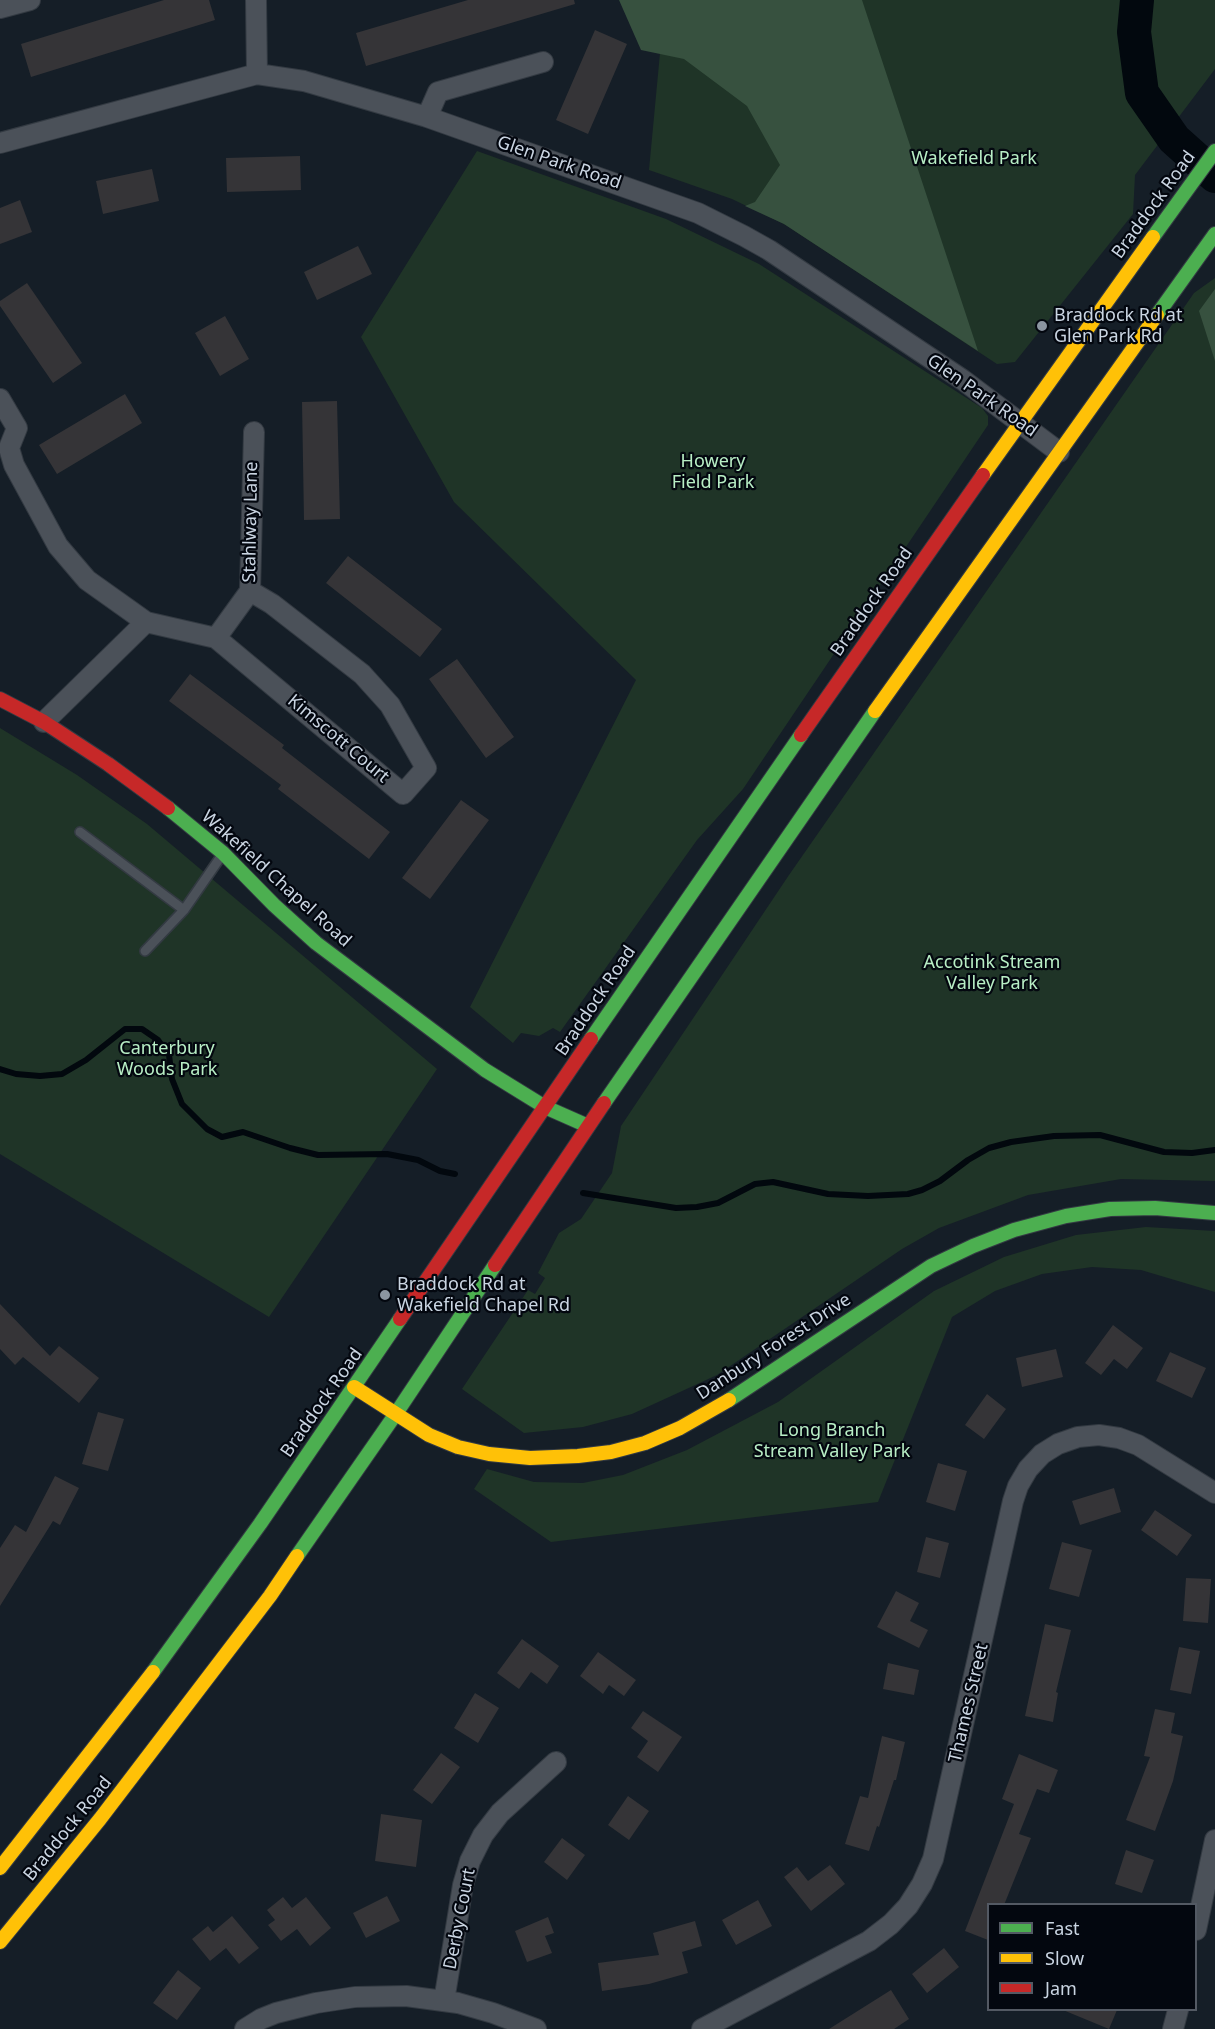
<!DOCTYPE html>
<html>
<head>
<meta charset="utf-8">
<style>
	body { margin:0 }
	#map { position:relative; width:1215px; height:2029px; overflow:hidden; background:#151e27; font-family:"Noto Sans",sans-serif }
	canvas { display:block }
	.legend { position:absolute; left:987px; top:1903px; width:210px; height:108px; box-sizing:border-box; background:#03070f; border:2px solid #535963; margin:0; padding:8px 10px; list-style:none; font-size:18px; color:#cad5e2 }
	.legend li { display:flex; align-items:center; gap:12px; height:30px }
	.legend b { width:30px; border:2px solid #535963 }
</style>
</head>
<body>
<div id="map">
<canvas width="1215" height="2029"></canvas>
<ul class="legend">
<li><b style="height:8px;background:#4caf50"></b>Fast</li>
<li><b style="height:8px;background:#ffc107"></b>Slow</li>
<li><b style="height:8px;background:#c62828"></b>Jam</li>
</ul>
</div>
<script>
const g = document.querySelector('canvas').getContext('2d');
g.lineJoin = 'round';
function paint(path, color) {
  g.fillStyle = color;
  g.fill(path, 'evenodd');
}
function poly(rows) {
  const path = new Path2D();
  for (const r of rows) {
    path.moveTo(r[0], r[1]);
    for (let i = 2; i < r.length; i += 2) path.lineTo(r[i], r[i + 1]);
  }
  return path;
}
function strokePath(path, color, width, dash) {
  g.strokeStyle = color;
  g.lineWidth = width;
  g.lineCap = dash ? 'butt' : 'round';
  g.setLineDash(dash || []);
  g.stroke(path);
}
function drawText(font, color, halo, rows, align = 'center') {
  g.font = font + ' "Noto Sans",sans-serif';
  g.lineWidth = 4.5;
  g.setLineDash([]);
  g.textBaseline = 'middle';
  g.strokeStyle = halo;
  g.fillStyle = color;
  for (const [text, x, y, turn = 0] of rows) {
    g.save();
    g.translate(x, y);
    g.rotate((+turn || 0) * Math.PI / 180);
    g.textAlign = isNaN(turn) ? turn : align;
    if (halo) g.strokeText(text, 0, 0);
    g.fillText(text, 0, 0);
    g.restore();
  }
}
paint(poly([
	[665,0,1215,0,1215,69,1135,175,1133,214,1015,362,997,364,784,224,732,199,649,170],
	[477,151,666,219,759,264,982,408,988,416,988,425,743,789,697,840,560,1032,553,1028,539,1036,521,1033,513,1043,470,1007,636,680,454,502,361,337],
	[1215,278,1215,1181,1121,1179,1028,1195,939,1228,902,1249,717,1375,632,1414,583,1427,524,1433,462,1389,528,1290,535,1294,545,1278,538,1273,559,1233,581,1219,612,1173,621,1126,789,875,1194,293],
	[0,728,77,775,147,824,437,1069,269,1317,0,1154],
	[1146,1227,1215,1231,1215,1292,1141,1270,1092,1267,1042,1274,995,1291,952,1317,878,1502,551,1542,474,1489,487,1469,534,1482,583,1483,623,1475,687,1450,778,1402,934,1291,1004,1257,1076,1235]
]), '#1f3427');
paint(poly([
	[619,0,862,0,978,351,784,224,745,206,755,202,780,165,747,106,684,59,641,50],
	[1215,289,1215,361,1199,311]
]), '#37513f');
strokePath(poly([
	[0,1069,16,1074,40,1076,62,1074,86,1060,125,1029,142,1029,158,1040,169,1055,172,1079,182,1104,207,1129,222,1137,243,1132,290,1148,318,1155,387,1154,418,1160,440,1171,455,1174],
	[583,1193,676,1208,697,1207,718,1203,755,1184,773,1182,828,1194,868,1196,908,1194,922,1190,940,1181,968,1160,989,1148,1011,1142,1054,1136,1100,1135,1164,1152,1192,1153,1215,1150]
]), '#02080e', 6);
strokePath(poly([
	[1137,0,1134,32,1142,93,1174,139,1215,176]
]), '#02080e', 34);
paint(poly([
	[164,0,209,0,215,20,31,77,21,44],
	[468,0,574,0,575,4,366,66,356,33],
	[595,30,627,44,588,134,556,120],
	[300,156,301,190,227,192,226,158],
	[152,169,159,201,103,214,96,181],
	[20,200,32,232,0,244,0,208],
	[358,246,372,274,317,300,304,272],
	[27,283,82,363,53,383,0,306,0,301],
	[225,316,249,359,220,376,195,333],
	[125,394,142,423,57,474,39,445],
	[337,401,340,519,304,520,302,402],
	[348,556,442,629,420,657,326,583],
	[457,659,514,737,486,758,429,679],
	[190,674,284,745,282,748,390,832,369,859,278,789,281,785,169,701],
	[461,800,489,820,430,899,402,878],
	[0,1304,50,1356,59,1346,99,1378,79,1403,23,1357,15,1365,0,1349],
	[1113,1325,1143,1348,1127,1369,1114,1359,1101,1375,1085,1363],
	[1056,1349,1063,1377,1022,1387,1016,1358],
	[1170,1352,1206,1368,1192,1398,1156,1381],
	[987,1394,1006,1409,984,1439,965,1425],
	[98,1412,124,1419,108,1471,82,1464],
	[938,1463,967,1471,955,1511,926,1502],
	[55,1476,79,1488,60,1525,53,1521,0,1606,0,1548,15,1525,26,1532],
	[1114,1488,1121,1512,1080,1525,1072,1501],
	[1155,1510,1192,1535,1177,1556,1141,1530],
	[926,1537,949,1543,940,1578,917,1572],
	[1062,1542,1092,1550,1079,1597,1049,1589],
	[1186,1578,1211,1579,1208,1623,1183,1621],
	[896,1591,919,1603,910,1621,928,1630,919,1648,877,1627],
	[1045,1624,1071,1630,1056,1692,1058,1693,1053,1722,1025,1716],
	[522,1639,559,1666,547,1684,531,1672,519,1689,497,1673],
	[1179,1647,1200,1651,1191,1694,1170,1690],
	[598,1652,636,1680,624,1696,609,1685,603,1694,580,1676],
	[888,1663,919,1670,914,1695,883,1689],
	[475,1693,499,1708,478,1743,454,1728],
	[1155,1709,1175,1713,1171,1733,1183,1736,1173,1781,1155,1831,1126,1820,1150,1757,1144,1756],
	[643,1711,682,1737,658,1772,637,1757,648,1741,631,1728],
	[882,1736,905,1742,896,1780,894,1780,879,1827,877,1826,869,1851,845,1844,860,1796,868,1798],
	[441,1753,460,1767,432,1804,413,1790],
	[1019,1754,1058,1770,1049,1793,1037,1789,1019,1834,1031,1838,1004,1905,988,1905,988,1940,965,1931,1014,1804,1002,1799],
	[628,1796,649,1811,629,1840,608,1825],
	[381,1814,422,1820,416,1867,375,1861],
	[562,1838,585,1855,567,1880,544,1862],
	[1126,1850,1154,1860,1142,1893,1115,1884],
	[830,1865,845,1884,811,1911,784,1877,797,1867,808,1881],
	[387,1896,400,1921,366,1938,353,1913],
	[283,1897,292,1908,306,1897,331,1928,310,1946,297,1929,281,1941,268,1925,275,1920,267,1910],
	[758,1900,772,1926,736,1945,722,1920],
	[232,1916,259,1948,239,1964,226,1948,210,1961,192,1939,208,1926,213,1932],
	[548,1917,554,1933,545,1936,552,1953,527,1962,515,1931],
	[695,1921,702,1946,682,1952,688,1973,649,1984,602,1991,598,1963,659,1955,653,1933],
	[944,1948,959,1967,927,1993,912,1974],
	[178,1970,201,1988,177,2020,153,2003],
	[891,1990,909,2019,894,2029,829,2029],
	[1063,2010,1117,2010,1109,2029]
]), '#353437');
const lane = poly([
	[80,832,184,910,222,855],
	[145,951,184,910]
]);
const street = poly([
	[256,0,257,74],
	[0,8,30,0],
	[427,117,438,92,543,62],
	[0,143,257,74,304,81,427,117,698,213,744,236,769,250,963,380,1059,452],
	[0,399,17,428,9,448,14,465,58,546,87,580,146,622,216,638,250,591,254,432],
	[216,638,403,794,426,768,390,705,362,674,272,604,250,591],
	[44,722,146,622],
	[1196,1930,1215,1840],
	[444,2001,463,1885,470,1861,483,1835,500,1813,556,1762],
	[245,2029,261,2019,276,2013,316,2003,355,1997,406,1996,458,2003,493,2013,536,2029],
	[702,2029,869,1941,891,1924,908,1906,922,1884,933,1859,1013,1501,1018,1486,1028,1469,1042,1454,1058,1444,1078,1437,1099,1435,1119,1438,1138,1445,1215,1493],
	[1173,2029,1178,2010]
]);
const fast = poly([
	[1153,237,1215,151],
	[1157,315,1215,234],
	[168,808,223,853,274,905,316,943,485,1070,545,1107,588,1126],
	[591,1039,801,735],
	[604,1103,875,711],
	[729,1400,931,1266,973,1246,1014,1230,1066,1216,1110,1209,1155,1208,1215,1213],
	[297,1556,395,1415,495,1265],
	[153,1672,260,1524,400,1319]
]);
const slow = poly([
	[983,475,1153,237],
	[875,711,1157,315],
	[354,1387,429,1435,458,1447,489,1454,530,1458,578,1456,611,1452,645,1443,680,1428,729,1400],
	[0,1868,153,1672],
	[0,1942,100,1819,270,1596,297,1556]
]);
const jam = poly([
	[0,699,44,722,108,764,168,808],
	[801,735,983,475],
	[495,1265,604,1103],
	[400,1319,591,1039]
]);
strokePath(lane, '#333a42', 12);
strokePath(street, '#333a42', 22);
strokePath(fast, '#333a42', 16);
strokePath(slow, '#333a42', 16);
strokePath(jam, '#333a42', 16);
strokePath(lane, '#4b5159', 9);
strokePath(street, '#4b5159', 20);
strokePath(fast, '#4caf50', 14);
strokePath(slow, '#ffc107', 14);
strokePath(jam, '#c62828', 14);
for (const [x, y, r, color] of [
	[1042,326,6,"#8b95a1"],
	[385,1295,6,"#8b95a1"]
]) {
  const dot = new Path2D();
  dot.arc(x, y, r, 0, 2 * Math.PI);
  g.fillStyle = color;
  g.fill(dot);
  strokePath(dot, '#03070f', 2);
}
drawText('18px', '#b8eec5', '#03070f', [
	["Wakefield Park",974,159],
	["Howery",713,462],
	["Field Park",713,483],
	["Accotink Stream",992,963],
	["Valley Park",992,984],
	["Canterbury",167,1049],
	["Woods Park",167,1070],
	["Long Branch",832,1431],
	["Stream Valley Park",832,1452]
]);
drawText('18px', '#cad5e2', '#03070f', [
	["Glen Park Road",559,163,19],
	["Braddock Road",1154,205,-54],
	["Glen Park Road",982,396,35],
	["Stahlway Lane",251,522,-89],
	["Braddock Road",872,602,-55],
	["Kimscott Court",338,739,40],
	["Wakefield Chapel Road",276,879,42],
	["Braddock Road",596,1001,-56],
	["Danbury Forest Drive",774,1347,-33],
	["Braddock Road",322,1403,-55],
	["Thames Street",969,1703,-77],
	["Braddock Road",68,1829,-51],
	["Derby Court",460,1919,-79]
]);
drawText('18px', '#cad5e2', '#03070f', [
	["Braddock Rd at",1054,316],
	["Glen Park Rd",1054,337],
	["Braddock Rd at",397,1285],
	["Wakefield Chapel Rd",397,1306]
], 'left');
</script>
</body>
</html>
